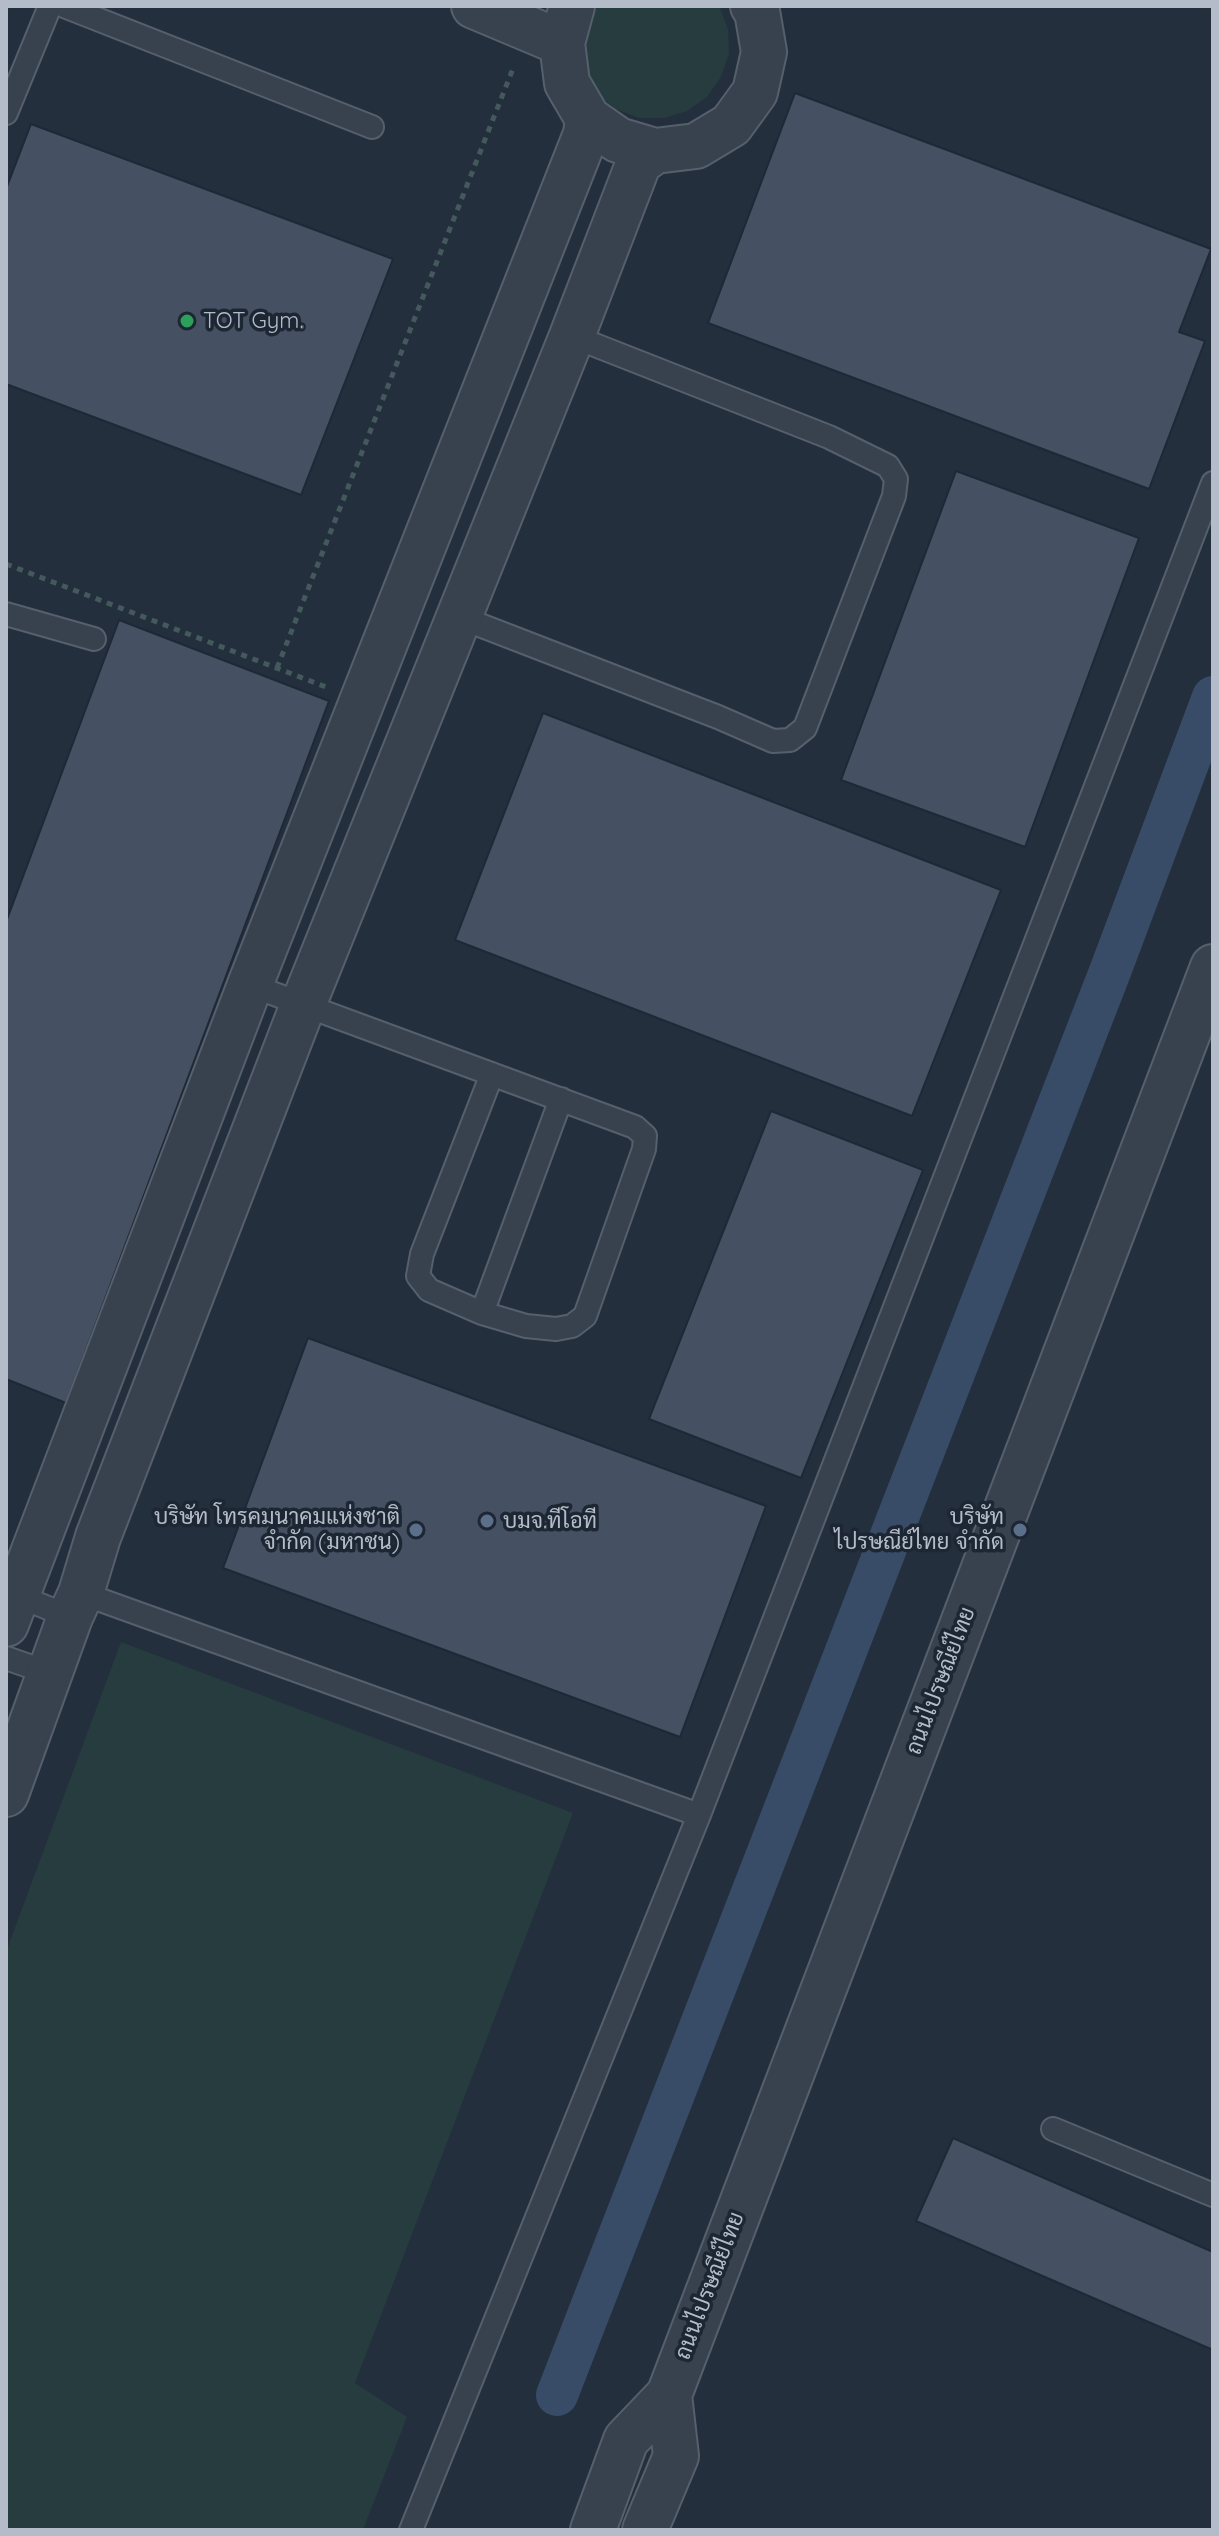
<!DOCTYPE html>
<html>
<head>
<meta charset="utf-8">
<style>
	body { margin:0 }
	#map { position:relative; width:1219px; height:2536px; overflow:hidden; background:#242f3e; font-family:Quicksand,sans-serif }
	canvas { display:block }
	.frame { position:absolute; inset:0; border:8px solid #b4bcc9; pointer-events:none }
</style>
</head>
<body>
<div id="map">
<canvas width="1219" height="2536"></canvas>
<div class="frame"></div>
</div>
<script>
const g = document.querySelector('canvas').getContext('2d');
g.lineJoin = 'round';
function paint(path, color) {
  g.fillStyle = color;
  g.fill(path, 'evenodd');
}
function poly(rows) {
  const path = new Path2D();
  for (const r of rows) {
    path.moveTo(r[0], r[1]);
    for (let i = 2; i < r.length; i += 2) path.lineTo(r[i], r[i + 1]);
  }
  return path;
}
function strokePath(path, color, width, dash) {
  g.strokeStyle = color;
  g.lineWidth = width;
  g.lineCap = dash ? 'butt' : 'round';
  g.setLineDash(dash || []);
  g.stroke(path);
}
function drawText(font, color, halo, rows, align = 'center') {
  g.font = font + ' Quicksand,Sarabun,sans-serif';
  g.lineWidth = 7;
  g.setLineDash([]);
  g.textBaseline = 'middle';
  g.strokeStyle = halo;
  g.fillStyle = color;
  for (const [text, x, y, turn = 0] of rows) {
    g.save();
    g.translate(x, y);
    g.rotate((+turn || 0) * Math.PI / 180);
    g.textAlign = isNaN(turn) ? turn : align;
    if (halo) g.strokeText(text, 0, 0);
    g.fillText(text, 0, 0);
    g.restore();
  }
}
paint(poly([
	[589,6,719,6,728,29,729,54,721,77,707,97,687,111,664,118,639,118,616,109,597,94,584,73,580,25],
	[121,1642,573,1813,355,2383,407,2417,363,2530,6,2530,6,1952]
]), '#263c3f');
strokePath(poly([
	[557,2395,1111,969,1213,697]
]), '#394c67', 42);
const building = poly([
	[795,93,1211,249,1179,332,1205,341,1149,489,708,323,795,93],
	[31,124,393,259,301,495,6,384,6,189,31,124],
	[956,471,1139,538,1025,847,841,780,956,471],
	[119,620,329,701,66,1403,6,1379,6,922,119,620],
	[543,713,1001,890,912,1116,455,940,543,713],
	[771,1111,923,1170,801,1478,649,1419,771,1111],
	[308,1338,766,1506,680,1737,223,1568,308,1338],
	[953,2138,1213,2252,1213,2350,916,2221,953,2138]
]);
paint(building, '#455162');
strokePath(building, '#1f2835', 2);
const lane = poly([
	[64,6,372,127],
	[6,113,50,6],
	[6,614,94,639],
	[459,617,718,717,773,741,790,740,805,728,894,496,896,479,888,466,829,437,572,336],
	[250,985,635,1127,645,1136,644,1149,585,1316,572,1326,556,1329,526,1326,482,1313,429,1290,418,1276,422,1254,492,1074],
	[482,1313,561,1099],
	[11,1593,70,1617],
	[81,1593,699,1815],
	[6,1658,49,1673],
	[1053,2129,1213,2195],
	[411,2530,699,1815,1213,483]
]);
const street = poly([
	[474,6,562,43],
	[572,6,562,43,567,83,588,119,618,140,655,151,696,146,731,125,755,92,764,52,757,11,753,6],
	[6,1624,250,985,586,134,588,119],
	[6,1794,70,1617,81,1593,98,1537,303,1005,572,336,639,162,655,151],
	[593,2530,626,2440,669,2395,1213,967],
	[645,2530,676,2456,669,2395]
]);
strokePath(lane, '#565f6c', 26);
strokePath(street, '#565f6c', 48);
strokePath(poly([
	[6,564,326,687],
	[277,668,514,66]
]), '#44595c', 5, [6, 6]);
strokePath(lane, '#38414e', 22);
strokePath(street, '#38414e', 44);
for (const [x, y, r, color] of [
	[187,321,8,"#2e9e5b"],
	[487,1521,8,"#5c6f8a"],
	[416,1530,8,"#5c6f8a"],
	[1020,1530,8,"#5c6f8a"]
]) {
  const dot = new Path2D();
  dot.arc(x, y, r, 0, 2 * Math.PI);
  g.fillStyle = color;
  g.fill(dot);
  strokePath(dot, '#1d2633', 3);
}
drawText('22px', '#b4bcc9', '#1d2633', [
	["TOT Gym.",203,321],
	["บริษัท โทรคมนาคมแห่งชาติ",400,1517,"right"],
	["จำกัด (มหาชน)",400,1542,"right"],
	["บริษัท",1004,1517,"right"],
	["ไปรษณีย์ไทย จำกัด",1004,1542,"right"],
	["บมจ.ทีโอที",503,1521]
], 'left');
drawText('22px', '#b4bcc9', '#1d2633', [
	["ถนนไปรษณีย์ไทย",941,1681,-69],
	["ถนนไปรษณีย์ไทย",710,2286,-69]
]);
</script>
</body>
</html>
